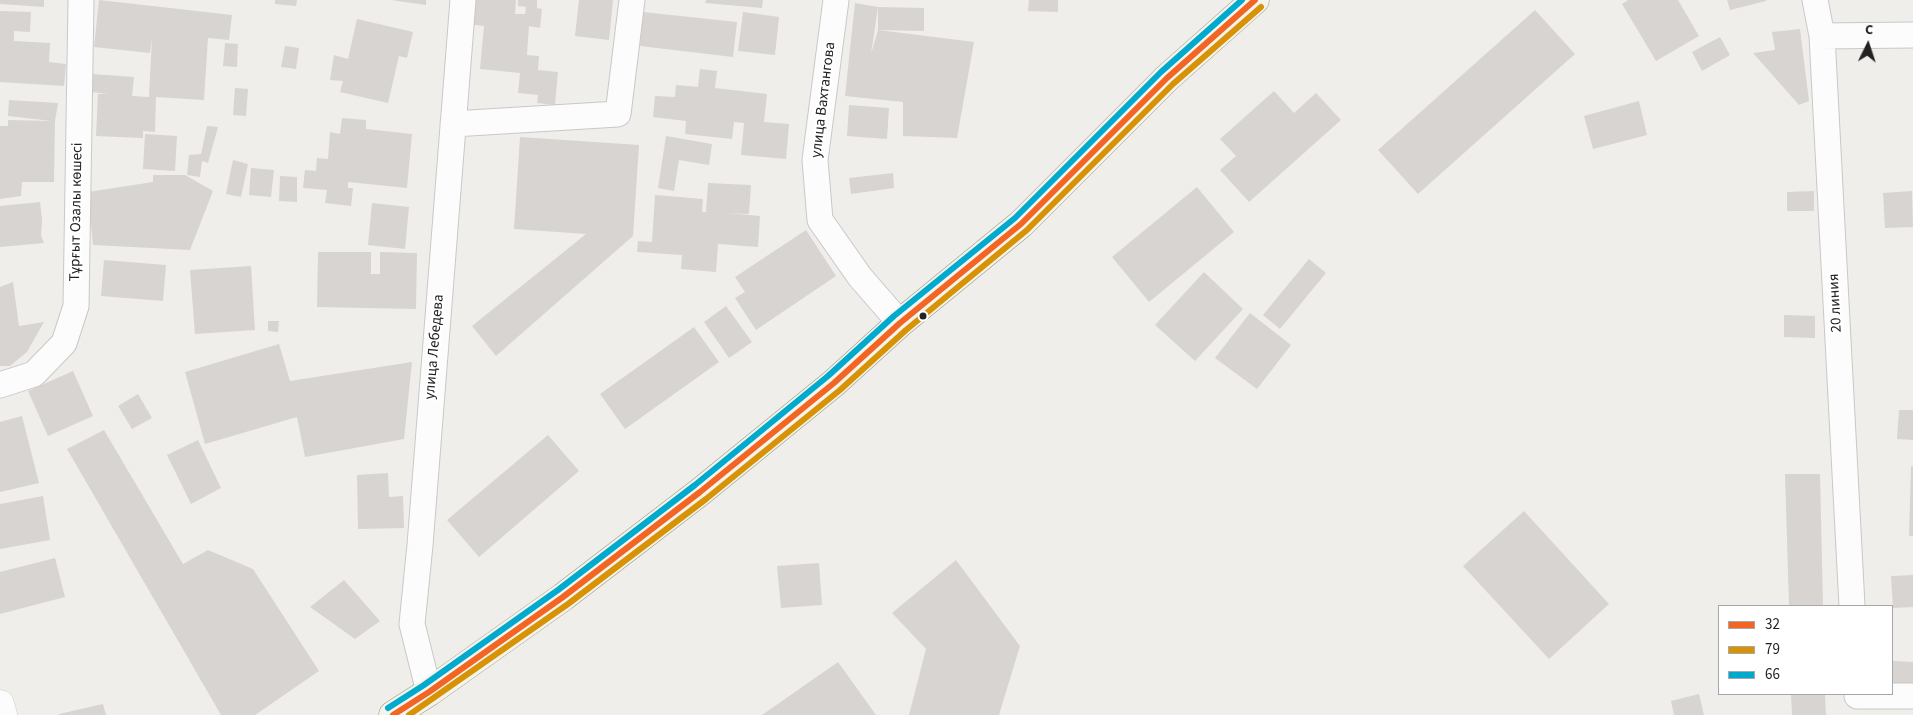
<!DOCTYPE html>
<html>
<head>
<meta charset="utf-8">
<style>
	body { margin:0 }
	#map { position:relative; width:1913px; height:715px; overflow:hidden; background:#f0eeeb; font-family:"Source Sans 3",sans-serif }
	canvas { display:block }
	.legend { position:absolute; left:1718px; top:605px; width:175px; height:90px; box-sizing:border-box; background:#fff; border:1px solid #a7a7a7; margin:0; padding:6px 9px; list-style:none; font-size:15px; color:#222 }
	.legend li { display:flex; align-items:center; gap:10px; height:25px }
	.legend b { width:25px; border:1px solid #a7a7a7 }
	.north { position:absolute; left:1843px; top:20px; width:50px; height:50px; -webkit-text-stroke:4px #fff; paint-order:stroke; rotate:4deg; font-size:14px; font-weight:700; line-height:20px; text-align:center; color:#222 }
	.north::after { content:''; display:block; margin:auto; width:18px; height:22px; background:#222; clip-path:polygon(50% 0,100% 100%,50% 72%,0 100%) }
</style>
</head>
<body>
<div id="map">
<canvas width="1913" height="715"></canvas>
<ul class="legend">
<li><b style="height:6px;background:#f26522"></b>32</li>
<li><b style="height:6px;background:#d79205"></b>79</li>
<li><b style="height:6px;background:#00a9ce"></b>66</li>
</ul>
<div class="north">С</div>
</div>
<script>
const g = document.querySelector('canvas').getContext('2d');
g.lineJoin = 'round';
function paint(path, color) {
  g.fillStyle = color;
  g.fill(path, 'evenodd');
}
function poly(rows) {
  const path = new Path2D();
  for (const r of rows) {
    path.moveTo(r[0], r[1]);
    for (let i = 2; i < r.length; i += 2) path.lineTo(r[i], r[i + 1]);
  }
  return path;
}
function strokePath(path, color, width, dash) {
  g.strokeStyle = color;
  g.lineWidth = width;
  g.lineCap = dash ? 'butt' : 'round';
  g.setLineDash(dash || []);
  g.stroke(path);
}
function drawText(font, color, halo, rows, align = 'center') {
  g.font = font + ' "Source Sans 3",sans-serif';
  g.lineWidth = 4.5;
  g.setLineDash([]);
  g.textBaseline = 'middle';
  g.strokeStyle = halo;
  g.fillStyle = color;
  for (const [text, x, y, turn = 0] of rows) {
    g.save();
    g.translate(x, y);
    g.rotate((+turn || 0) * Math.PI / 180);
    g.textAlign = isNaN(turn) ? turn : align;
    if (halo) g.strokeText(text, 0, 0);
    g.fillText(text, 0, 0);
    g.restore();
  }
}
paint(poly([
	[0,0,44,0,44,7,0,4],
	[99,0,232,15,229,40,208,38,204,100,156,97,155,132,143,131,143,138,96,136,98,94,108,94,91,92,92,74,134,77,132,96,149,97,152,37,150,53,94,47],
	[275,0,297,0,296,6,275,4],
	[391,0,426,0,426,5],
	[471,0,516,0,515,14,525,14,526,7,518,6,518,0,537,0,537,8,542,9,540,28,529,26,527,55,539,56,538,70,558,72,555,105,537,103,538,95,518,93,520,73,480,69,484,26,468,24],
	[579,0,613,0,609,40,575,36],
	[706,0,763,0,762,8,705,3],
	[1029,0,1058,0,1058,12,1028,11],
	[1628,0,1678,0,1699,36,1656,61,1622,4],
	[1727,0,1766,0,1766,1,1730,10],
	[855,3,878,7,871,54,878,30,974,42,957,138,903,136,903,102,845,96],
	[878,7,924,8,924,31,878,30],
	[1535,10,1575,54,1418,194,1378,150],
	[0,11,31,12,30,32,14,31,14,41,50,43,49,62,66,64,64,86,0,82],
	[643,12,737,22,733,57,640,46],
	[743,12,779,17,775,55,738,51],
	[357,19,413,32,407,58,399,56,388,103,340,92,343,81,330,80,334,55,348,59],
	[1800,29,1809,101,1799,105,1753,53,1775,50,1772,32],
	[1720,37,1730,55,1702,71,1692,52],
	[225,43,238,44,237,67,223,66],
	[285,46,299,48,296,69,281,67],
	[700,69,717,71,715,88,767,94,764,122,789,124,786,159,741,155,744,123,734,122,732,139,685,134,686,121,653,117,655,96,675,97,676,85,698,87],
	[235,88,248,89,246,116,233,115],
	[1274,91,1294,113,1316,93,1341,120,1249,202,1220,170,1236,156,1220,139],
	[9,100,58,103,55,121,54,182,22,182,21,196,0,199,0,126,8,126,8,120,52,121,8,116],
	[1639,101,1647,135,1593,149,1584,116],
	[849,105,889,108,887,139,847,136],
	[342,118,366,120,366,129,412,134,407,188,348,182,348,188,353,188,351,206,325,203,327,190,303,188,305,170,316,171,317,158,328,159,330,132,340,134],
	[207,126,218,127,208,163,202,161,200,177,187,175,189,155,201,154],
	[145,134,177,136,175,171,143,169],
	[666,136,712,144,709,165,679,160,674,191,658,188],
	[520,137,639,145,633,236,496,356,472,326,586,234,514,229],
	[233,160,248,164,241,197,226,194],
	[251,168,274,170,271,197,249,195],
	[893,173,894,188,851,194,849,178],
	[153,175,185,175,213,191,190,250,93,245,88,192,153,182],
	[280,176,297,177,297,202,279,201],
	[708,183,751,185,749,214,727,213,760,216,758,247,718,244,716,272,681,269,682,255,637,252,638,241,652,242,655,195,703,199,702,212,706,212],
	[1197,187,1234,232,1149,302,1112,257],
	[1814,191,1814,211,1787,211,1787,192],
	[1912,191,1913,227,1885,228,1883,193],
	[40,202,42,220,41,235,44,243,0,247,0,206],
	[372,203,409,207,405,249,368,245],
	[806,230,836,276,756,330,735,298,745,292,735,277],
	[318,252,371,252,371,274,380,274,380,252,417,253,416,309,317,307],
	[1309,259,1326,273,1280,329,1263,315],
	[104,260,166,265,163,301,101,296],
	[251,266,255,330,195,334,190,270],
	[1204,272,1243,309,1195,361,1155,325],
	[13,282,19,326,44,322,27,352,10,366,0,366,0,287],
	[726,306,752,342,729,358,704,322],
	[1250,313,1291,345,1257,389,1215,358],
	[1784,315,1815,316,1815,338,1784,337],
	[268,321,279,321,278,332,268,331],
	[694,327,719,362,625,429,600,394],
	[279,344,290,381,412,362,404,439,305,457,297,417,205,444,185,372],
	[73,371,93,416,48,436,28,391],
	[138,394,152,418,132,429,118,406],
	[1899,410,1913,410,1913,440,1897,439],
	[22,416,39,483,0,492,0,422],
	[104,430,183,564,208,550,253,569,319,671,255,715,221,715,67,449],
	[548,435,579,471,479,557,447,520],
	[198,440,221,488,191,504,167,455],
	[1911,466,1913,466,1913,536,1909,536],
	[388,473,389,497,403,496,404,528,358,529,357,475],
	[1785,474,1820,474,1823,606,1789,606],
	[43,496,50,540,0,549,0,504],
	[1524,511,1609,604,1549,659,1463,566],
	[55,558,65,597,0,614,0,572],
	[956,560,1020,646,999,715,909,715,926,649,892,613],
	[819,563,822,605,781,608,777,566],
	[1913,575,1913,607,1893,608,1891,576],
	[344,580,380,621,355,639,310,607],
	[1893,661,1913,662,1913,685,1892,684],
	[838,662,876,715,762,715],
	[1699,694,1704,715,1674,715,1671,701],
	[1791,694,1825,694,1826,715,1792,715],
	[103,704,106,715,59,715,59,714]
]), '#d7d4d2');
const minor = poly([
	[836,0,815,160,820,220,860,277,900,323],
	[1815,0,1822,36,1852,606],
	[1822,36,1913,35],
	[453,124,618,114,632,0],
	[0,385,34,374,64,343,76,306,81,0],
	[429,692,412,624,420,545,463,0],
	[1857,696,1913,696]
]);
const tertiary = poly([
	[0,704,3,715]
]);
const secondary = poly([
	[393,715,429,692,563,597,700,492,834,383,900,323,1021,224,1167,78,1255,0]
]);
strokePath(minor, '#c9c8c7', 27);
strokePath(tertiary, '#c9c8c7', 29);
strokePath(secondary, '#999a82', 29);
strokePath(minor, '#fdfcfc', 25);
strokePath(tertiary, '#fdfcfc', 28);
strokePath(secondary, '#f4f4ed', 28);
strokePath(poly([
	[393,715,429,692,563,597,700,492,834,383,900,323,1021,224,1167,78,1255,0]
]), '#f26522', 6);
strokePath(poly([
	[409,715,568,604,706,499,840,390,906,330,1027,230,1173,84,1261,7]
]), '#d79205', 6);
strokePath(poly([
	[388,708,424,685,558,590,695,485,828,376,894,316,1015,218,1161,72,1242,0]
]), '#00a9ce', 6);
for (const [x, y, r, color] of [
	[923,316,4.5,"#222"]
]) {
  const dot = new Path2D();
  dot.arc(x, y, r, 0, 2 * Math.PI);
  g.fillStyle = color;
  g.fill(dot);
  strokePath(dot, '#fff', 2);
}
drawText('15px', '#222', '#fff', [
	["улица Вахтангова",824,100,-83],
	["Тұрғыт Озалы көшесі",77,212,-89],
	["20 линия",1836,303,-93],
	["улица Лебедева",435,347,-85]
]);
</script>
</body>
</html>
